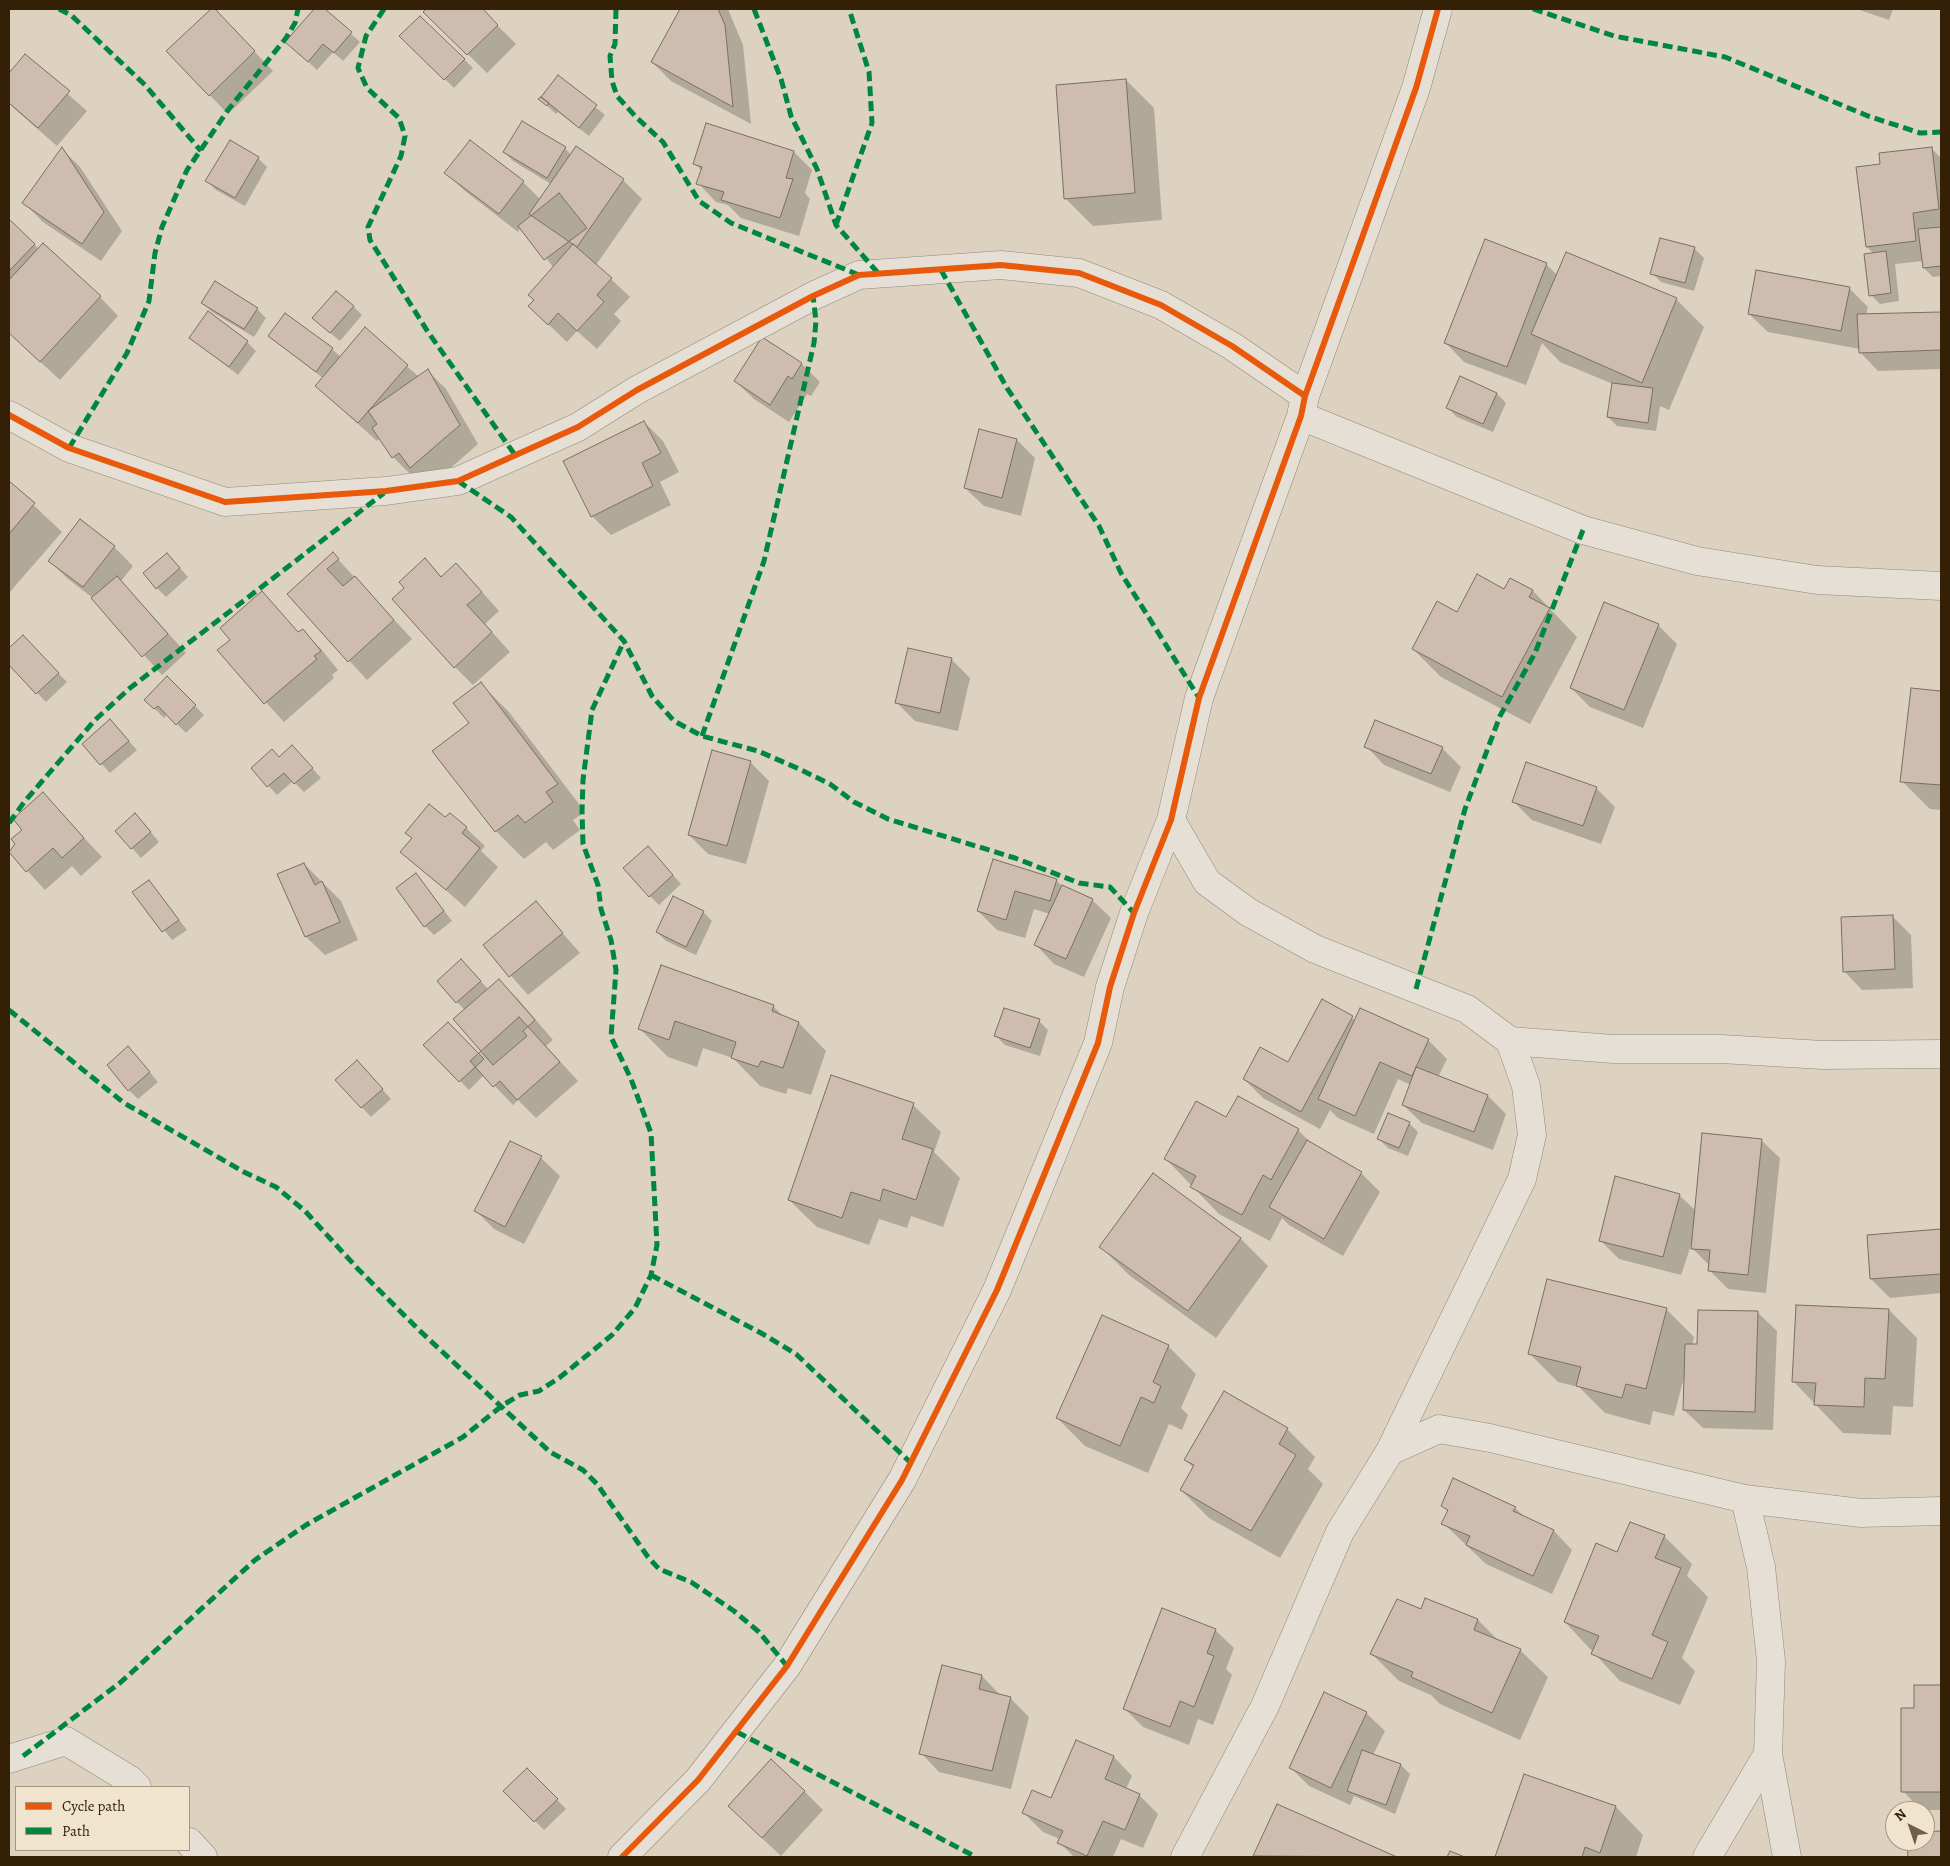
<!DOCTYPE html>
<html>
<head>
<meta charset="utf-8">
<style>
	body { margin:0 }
	#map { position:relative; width:1950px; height:1866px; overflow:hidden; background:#ddd2c0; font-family:Alegreya,serif }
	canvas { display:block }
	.frame { position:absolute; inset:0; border:10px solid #342007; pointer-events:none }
	.legend { position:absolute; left:15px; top:1786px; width:175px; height:65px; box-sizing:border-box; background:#f1e4ce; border:1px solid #a5967e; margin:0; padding:6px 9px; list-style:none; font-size:15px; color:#342007 }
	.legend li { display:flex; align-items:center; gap:10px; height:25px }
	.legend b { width:25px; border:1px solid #a5967e }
	.north { position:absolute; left:1885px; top:1801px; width:50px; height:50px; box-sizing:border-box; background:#f1e4ce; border:1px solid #a5967e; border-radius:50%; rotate:319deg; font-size:14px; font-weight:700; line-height:20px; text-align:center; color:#342007 }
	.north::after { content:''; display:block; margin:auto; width:18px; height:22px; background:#6f5e48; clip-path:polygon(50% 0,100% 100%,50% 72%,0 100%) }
</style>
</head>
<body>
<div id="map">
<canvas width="1950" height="1866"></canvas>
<div class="frame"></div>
<ul class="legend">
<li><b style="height:6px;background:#e8590c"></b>Cycle path</li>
<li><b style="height:6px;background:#00873e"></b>Path</li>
</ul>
<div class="north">N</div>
</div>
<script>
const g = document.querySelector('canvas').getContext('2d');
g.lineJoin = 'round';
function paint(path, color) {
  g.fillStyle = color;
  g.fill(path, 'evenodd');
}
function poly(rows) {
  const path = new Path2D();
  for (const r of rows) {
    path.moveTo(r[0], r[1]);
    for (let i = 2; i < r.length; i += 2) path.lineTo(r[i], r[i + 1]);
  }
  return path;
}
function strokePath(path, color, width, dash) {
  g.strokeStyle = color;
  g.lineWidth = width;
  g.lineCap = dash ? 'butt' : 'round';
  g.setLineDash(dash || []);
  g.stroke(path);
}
paint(poly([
	[213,9,273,71,228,114,168,52],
	[316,9,324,9,360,42,343,61,333,52,317,70,287,42],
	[428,9,481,9,516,44,487,73,425,12],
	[681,9,728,9,743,45,751,124,671,81,652,62],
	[1857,9,1893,9,1889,20],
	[420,17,473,68,454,88,401,36],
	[25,56,87,111,57,146,9,104,9,75],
	[558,77,605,115,589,136,558,112,556,114,540,99],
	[1126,80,1154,108,1162,220,1093,226,1066,199],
	[707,124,794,152,812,170,805,193,810,199,799,236,741,218,728,205,716,202,698,183,702,171,694,163],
	[230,141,258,158,267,167,245,206,216,190,207,181],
	[565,148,571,155,576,148,623,180,642,199,596,265,630,297,614,314,621,321,597,349,577,331,567,342,529,306,536,300,554,268,521,227,518,232,465,191,446,173,523,182,540,199,551,184,513,161,504,152],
	[1931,148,1941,158,1941,276,1933,277,1924,268,1923,261,1895,264,1899,301,1880,304,1871,295,1874,254,1867,247],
	[62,149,80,167,122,231,101,261,43,222,24,203],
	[9,221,39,249,100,297,118,316,60,380,9,333],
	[1661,239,1695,249,1704,258,1694,291,1661,282,1652,273],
	[1546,264,1557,275,1676,299,1704,327,1669,410,1660,406,1656,431,1617,426,1608,417,1613,384,1560,362,1542,343,1526,385,1464,362,1446,343],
	[1849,288,1868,307,1866,315,1941,313,1941,369,1878,371,1860,352,1860,349,1768,332,1749,314],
	[203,303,257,309,266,318,254,337,212,312],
	[353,306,362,315,340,341,323,327],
	[365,329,419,377,428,371,446,389,478,444,430,486,416,472,411,475,393,457,380,438,377,441,316,386,323,378,269,336,332,349,341,357],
	[191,338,247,342,256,351,238,375],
	[802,364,820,382,811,396,807,394,789,422,754,399,735,381],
	[1461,378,1497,394,1506,403,1493,432,1457,417,1448,408],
	[644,422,663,441,679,472,660,482,671,505,611,535,592,516],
	[1017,440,1035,458,1021,516,984,506,965,488],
	[9,482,62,532,9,593],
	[80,521,114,547,133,566,121,581,186,653,162,675,93,598,68,579,49,561],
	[167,554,188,577,166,597,157,588],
	[333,554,412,639,367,680,289,594],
	[425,560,442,577,475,584,499,611,485,624,510,652,473,685,455,667,405,588],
	[1505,591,1533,591,1577,637,1530,724,1441,677,1413,649,1458,613],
	[262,593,299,633,302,630,321,649,338,670,332,675,334,678,284,722,219,651,232,640],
	[1658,625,1677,644,1643,728,1590,707,1571,688],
	[23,637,67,682,46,702,9,663,9,649],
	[951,659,970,678,958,731,915,721,897,703],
	[167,678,204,715,186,733,167,714,164,718,146,700],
	[481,684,509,712,585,812,573,820,580,830,553,850,546,842,524,859,496,831,470,723],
	[1912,689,1941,692,1941,810,1930,809,1902,781],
	[119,730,137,750,110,773,83,744],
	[1366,746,1442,748,1461,767,1450,792,1384,765],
	[301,756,321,778,304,792,293,781,277,795,252,768,279,758],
	[750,762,769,781,746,864,708,854,689,835],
	[1596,788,1615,807,1601,844,1532,820,1514,802],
	[43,794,102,857,81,876,72,866,45,890,9,851,17,844],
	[445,819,466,828,485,846,481,851,498,867,465,907,402,852],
	[144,824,159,842,141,858,117,831],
	[657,857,681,884,659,905,650,896],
	[994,860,1056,880,1063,887,1092,900,1111,918,1084,977,1054,964,1036,945,1050,914,1034,909,1025,938,997,930,978,911],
	[304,864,341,901,358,940,325,955,306,937,279,875],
	[416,874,452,921,434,935,425,926],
	[149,881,187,930,172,940,134,892],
	[536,903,580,953,528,995,484,945],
	[703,912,712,921,696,955,666,941,657,932],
	[1892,916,1911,935,1913,988,1862,990,1844,971],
	[461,960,489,990,499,981,518,999,553,1040,546,1046,578,1081,536,1118,518,1100,513,1105,484,1075,469,1090,425,1045,478,1055,483,1051,465,1010,457,1002],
	[662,967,773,1006,784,1017,799,1023,826,1051,811,1095,788,1088,786,1094,760,1086,733,1058,703,1048,697,1067,668,1057,640,1029],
	[1322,1001,1355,1020,1428,1040,1447,1059,1438,1077,1488,1096,1506,1114,1493,1150,1422,1123,1403,1105,1411,1085,1398,1079,1374,1134,1338,1118,1330,1110,1320,1129,1263,1098,1244,1079,1289,1064],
	[1039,1021,1048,1030,1040,1056,1005,1045,996,1036],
	[137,1057,158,1082,138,1099,129,1090],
	[366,1071,391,1099,371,1117,337,1080],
	[913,1105,941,1132,934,1152,960,1178,943,1227,911,1216,907,1228,879,1219,869,1245,817,1227,789,1200],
	[1226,1119,1298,1130,1314,1146,1361,1173,1380,1192,1343,1256,1289,1225,1282,1218,1270,1241,1219,1214,1166,1159],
	[1409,1123,1418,1132,1408,1156,1388,1148,1379,1139],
	[1761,1140,1780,1158,1766,1293,1728,1289,1709,1270,1709,1265,1692,1248,1694,1236,1681,1275,1619,1259,1600,1240,1679,1195,1696,1211],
	[541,1158,560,1176,524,1244,494,1229,475,1210],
	[1153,1175,1241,1239,1268,1266,1216,1338,1129,1275,1101,1247],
	[1941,1230,1941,1293,1890,1298,1871,1279,1868,1237],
	[1666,1309,1694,1337,1692,1345,1698,1346,1758,1313,1777,1331,1773,1430,1703,1428,1684,1410,1684,1377,1674,1416,1653,1411,1650,1425,1605,1413,1579,1387,1558,1382,1530,1354],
	[1889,1310,1917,1338,1913,1407,1893,1406,1891,1435,1843,1433,1793,1381],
	[1168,1346,1196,1374,1181,1408,1188,1415,1182,1430,1169,1424,1148,1473,1085,1446,1057,1418],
	[1287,1429,1315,1457,1308,1469,1323,1484,1280,1558,1209,1518,1181,1490,1194,1468,1185,1460],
	[1443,1506,1515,1508,1526,1518,1554,1531,1572,1550,1552,1594,1486,1564,1443,1523,1448,1512],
	[1664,1536,1692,1564,1687,1576,1708,1597,1682,1658,1695,1671,1680,1705,1620,1681,1565,1622,1618,1553],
	[1426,1599,1478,1620,1499,1641,1520,1650,1548,1677,1520,1740,1440,1704,1431,1695,1399,1681,1371,1653,1421,1610],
	[1215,1630,1234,1648,1226,1669,1232,1675,1213,1725,1198,1719,1189,1745,1143,1727,1125,1709],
	[943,1667,982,1676,1000,1695,1010,1698,1029,1717,1011,1789,939,1772,921,1753],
	[1916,1686,1941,1686,1941,1810,1921,1810,1903,1791,1915,1709],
	[1366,1713,1385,1731,1373,1755,1401,1765,1410,1774,1395,1814,1354,1796,1350,1805,1309,1786,1291,1768],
	[1077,1741,1114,1757,1132,1776,1126,1789,1139,1795,1158,1814,1143,1848,1121,1839,1113,1857,1074,1857,1059,1842,1060,1839,1043,1832,1024,1813,1052,1799],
	[527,1769,566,1809,544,1830,505,1791],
	[1524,1775,1616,1807,1643,1835,1636,1857,1496,1857],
	[804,1791,823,1810,781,1856,748,1825],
	[1278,1806,1394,1857,1257,1857,1255,1856],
	[1941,1832,1941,1857,1909,1857,1908,1841,1925,1841,1925,1833]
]), '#0003');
const building = poly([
	[211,9,215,9,255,51,209,96,166,51,211,9],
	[314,9,325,9,352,32,334,53,323,44,308,62,285,42,314,9],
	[426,9,483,9,498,25,467,55,423,12,426,9],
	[680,9,718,9,725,25,733,107,651,62,680,9],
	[420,16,465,59,444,80,399,36,420,16],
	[25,54,70,91,38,128,9,103,9,73,25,54],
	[558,75,597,105,579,128,541,97,558,75],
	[1126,79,1135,193,1064,199,1056,85,1126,79],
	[541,97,549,103,547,106,538,99,541,97],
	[522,121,566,147,547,178,503,152,522,121],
	[706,123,794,151,786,178,793,179,780,218,721,200,724,192,696,184,702,167,693,164,706,123],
	[230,140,259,157,235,198,205,181,230,140],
	[470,140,524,181,499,214,444,173,470,140],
	[576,146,624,179,577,247,529,214,576,146],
	[62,147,104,212,82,244,22,203,62,147],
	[1932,147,1939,209,1913,213,1916,241,1866,247,1856,167,1880,164,1879,153,1932,147],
	[559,193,587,228,544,260,518,226,559,193],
	[9,219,35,244,9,271,9,219],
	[1941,227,1941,266,1923,268,1918,229,1941,227],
	[1660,238,1695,247,1685,283,1650,274,1660,238],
	[1485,239,1547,263,1507,367,1444,343,1485,239],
	[43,243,101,296,40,362,9,333,9,280,43,243],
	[573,244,612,278,597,295,604,302,577,331,558,313,548,325,528,306,534,300,528,295,573,244],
	[1886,251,1891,293,1869,296,1864,254,1886,251],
	[1566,252,1677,298,1642,383,1531,334,1566,252],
	[1756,270,1850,287,1841,331,1748,314,1756,270],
	[215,281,258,308,244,329,201,303,215,281],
	[336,291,354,306,330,333,312,318,336,291],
	[208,311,248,341,229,367,189,338,208,311],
	[1941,312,1941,350,1859,353,1857,314,1941,312],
	[285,313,333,348,316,372,268,336,285,313],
	[365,327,408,365,358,423,315,386,365,327],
	[762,337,802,363,792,379,788,376,770,405,734,381,762,337],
	[428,369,460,425,410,468,399,453,392,458,372,428,377,424,368,411,428,369],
	[1460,376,1497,393,1483,424,1446,408,1460,376],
	[1612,383,1653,388,1648,423,1607,417,1612,383],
	[644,421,661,453,642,463,653,486,591,517,563,461,644,421],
	[979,429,1017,439,1002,498,964,488,979,429],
	[9,481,35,503,9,534,9,481],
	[80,519,115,546,83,587,48,561,80,519],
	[333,552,339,559,327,569,343,586,355,576,394,620,348,662,287,594,333,552],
	[167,553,180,568,156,589,143,573,167,553],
	[425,558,441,577,456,563,482,592,467,605,492,632,454,668,392,599,404,588,399,582,425,558],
	[1477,574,1504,589,1510,578,1533,590,1529,597,1550,608,1502,697,1412,649,1437,601,1457,612,1477,574],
	[117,576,168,634,142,657,91,598,117,576],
	[262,591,298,632,303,629,321,651,314,656,317,659,264,704,217,650,230,640,220,628,262,591],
	[1604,602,1659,624,1624,710,1570,688,1604,602],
	[23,635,59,673,36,694,9,665,9,648,23,635],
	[908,648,952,658,940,713,895,703,908,648],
	[167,676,196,705,176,725,158,706,154,709,144,700,167,676],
	[481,682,558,784,546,792,553,802,525,823,518,815,495,832,432,751,469,723,453,703,481,682],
	[1911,688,1941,691,1941,785,1900,782,1911,688],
	[110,719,129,741,100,765,82,744,110,719],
	[1375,720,1443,747,1431,774,1364,747,1375,720],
	[292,745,313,768,294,784,284,773,267,787,251,768,272,749,279,757,292,745],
	[712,750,751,761,727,846,688,835,712,750],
	[1526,762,1597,787,1583,826,1512,802,1526,762],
	[43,792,84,838,62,858,53,848,26,872,9,852,15,844,11,839,22,830,13,819,43,792],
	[429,804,445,817,450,813,467,827,462,833,480,848,446,890,400,852,412,838,405,833,429,804],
	[135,813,151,832,131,849,115,831,135,813],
	[648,846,673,875,649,897,623,868,648,846],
	[993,859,1057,879,1050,901,1015,891,1006,920,977,911,993,859],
	[304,863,315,885,322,881,340,922,305,937,277,874,304,863],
	[416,873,444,911,424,927,396,888,416,873],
	[149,880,179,920,162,932,132,892,149,880],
	[1062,885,1093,899,1066,959,1034,945,1062,885],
	[673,896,704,911,686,947,656,932,673,896],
	[536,901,563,933,509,977,483,945,536,901],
	[1893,915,1895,969,1843,972,1841,917,1893,915],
	[461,959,481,981,456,1003,437,981,461,959],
	[661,965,774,1005,772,1011,799,1022,783,1068,761,1061,758,1067,731,1058,736,1042,675,1021,669,1040,638,1029,661,965],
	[499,979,535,1020,523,1031,527,1036,493,1065,453,1019,499,979],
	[1322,999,1353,1016,1301,1112,1243,1079,1260,1047,1288,1062,1322,999],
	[1004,1008,1040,1019,1030,1048,994,1036,1004,1008],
	[1360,1008,1429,1039,1412,1076,1380,1062,1355,1116,1318,1099,1360,1008],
	[519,1017,560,1062,517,1100,500,1081,493,1087,470,1061,519,1017],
	[448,1022,484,1059,459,1082,423,1045,448,1022],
	[128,1046,150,1072,128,1091,107,1065,128,1046],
	[357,1060,383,1089,361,1108,335,1080,357,1060],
	[1416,1067,1488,1095,1474,1132,1402,1105,1416,1067],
	[831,1075,914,1103,902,1139,933,1149,916,1200,883,1189,880,1201,851,1192,842,1218,788,1200,831,1075],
	[1238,1096,1299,1129,1271,1180,1263,1175,1242,1215,1190,1187,1196,1176,1164,1159,1196,1101,1226,1117,1238,1096],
	[1388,1113,1410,1122,1399,1148,1377,1139,1388,1113],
	[1702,1133,1762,1139,1748,1275,1708,1271,1710,1250,1691,1249,1702,1133],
	[1307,1140,1362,1172,1324,1239,1269,1207,1307,1140],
	[510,1141,542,1156,505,1227,474,1211,510,1141],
	[1153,1173,1241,1238,1188,1311,1099,1247,1153,1173],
	[1615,1176,1680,1194,1663,1257,1599,1241,1615,1176],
	[1941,1229,1941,1274,1870,1279,1867,1235,1941,1229],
	[1547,1279,1667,1308,1646,1389,1626,1384,1622,1398,1576,1386,1581,1367,1528,1354,1547,1279],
	[1796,1305,1889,1309,1885,1379,1865,1378,1864,1407,1814,1405,1816,1383,1792,1382,1796,1305],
	[1698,1310,1758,1311,1755,1412,1683,1410,1685,1344,1697,1344,1698,1310],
	[1102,1315,1169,1345,1153,1382,1161,1386,1154,1403,1141,1397,1120,1446,1056,1418,1102,1315],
	[1224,1391,1288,1428,1279,1444,1296,1455,1251,1531,1180,1490,1194,1465,1184,1460,1224,1391],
	[1453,1478,1516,1507,1513,1511,1554,1530,1533,1576,1466,1545,1470,1536,1441,1524,1448,1510,1441,1506,1453,1478],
	[1630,1522,1665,1535,1655,1558,1681,1568,1652,1635,1668,1642,1652,1679,1591,1654,1599,1636,1564,1622,1596,1543,1617,1552,1630,1522],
	[1425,1598,1478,1619,1474,1630,1521,1649,1492,1713,1411,1677,1413,1672,1370,1654,1397,1599,1421,1609,1425,1598],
	[1162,1608,1216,1629,1207,1653,1214,1656,1194,1707,1180,1701,1170,1727,1123,1709,1162,1608],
	[942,1665,982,1675,979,1689,1011,1697,992,1771,919,1754,942,1665],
	[1914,1685,1941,1685,1941,1792,1901,1792,1901,1708,1914,1708,1914,1685],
	[1324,1692,1367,1712,1331,1788,1289,1768,1324,1692],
	[1076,1740,1114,1756,1105,1779,1140,1794,1125,1830,1103,1821,1087,1856,1057,1843,1063,1831,1022,1813,1032,1790,1051,1798,1076,1740],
	[1362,1750,1401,1764,1386,1805,1347,1791,1362,1750],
	[771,1759,805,1791,762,1838,728,1806,771,1759],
	[527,1768,558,1799,534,1822,503,1791,527,1768],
	[1524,1774,1616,1806,1600,1853,1585,1847,1582,1857,1495,1857,1524,1774],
	[1277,1804,1397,1857,1253,1856,1277,1804],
	[1941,1831,1941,1857,1908,1857,1907,1841,1925,1841,1925,1832,1941,1831],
	[1450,1851,1465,1857,1447,1857,1450,1851]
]);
paint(building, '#cebcaf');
strokePath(building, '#786f62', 1);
const street = poly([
	[9,415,69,448,225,502,386,491,458,481,578,427,637,390,813,296,859,275,1001,265,1079,273,1161,305,1232,346,1305,396],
	[1301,416,1583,530,1697,561,1817,580,1941,586],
	[1171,820,1207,882,1248,912,1315,949,1467,1009,1510,1041,1526,1086,1532,1135,1522,1179,1390,1451],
	[1510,1041,1613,1049,1721,1049,1823,1055,1941,1054],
	[1745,1499,1761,1567,1771,1661,1768,1754,1787,1857],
	[9,1759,66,1741,130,1780,137,1787],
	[189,1842,203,1857],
	[622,1857,698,1780,787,1666,902,1480,997,1290,1098,1043,1110,987,1134,913,1171,820,1199,698,1301,416,1305,396,1416,88,1438,9],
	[1185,1857,1265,1706,1340,1532,1390,1451,1439,1429,1490,1438,1745,1499,1861,1513,1941,1511],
	[1707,1857,1768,1754]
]);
strokePath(street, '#91887a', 29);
strokePath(street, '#e5dfd5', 28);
strokePath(poly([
	[59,9,71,15,145,85,201,151],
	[384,9,366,36,358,68,367,88,399,118,405,136,401,156,368,227,370,240,428,332,515,455],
	[616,9,615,44,610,56,612,81,617,96,636,117,663,142,699,201,731,223,859,275],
	[754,9,781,79,791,116,817,169,836,225,878,273],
	[1533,9,1614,36,1725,57,1868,116,1920,133,1941,132],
	[836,225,872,123,869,72,849,9],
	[941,270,1007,388,1099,526,1121,573,1199,698],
	[69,448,127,353,149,301,155,253,162,227,187,170,228,110,286,38,295,23,298,9],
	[458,481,511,517,624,641,652,696,674,721,702,736,758,751,797,768,830,784,854,802,888,819,1015,858,1079,883,1110,887,1134,913],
	[702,736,764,561,814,343,816,321,813,296],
	[9,823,25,801,95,720,130,688,384,493],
	[1416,989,1465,809,1500,716,1535,653,1583,530],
	[9,1010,124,1103,244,1172,276,1187,305,1211,358,1269,419,1330,550,1452,583,1470,597,1484,648,1557,659,1569,691,1582,734,1611,759,1632,787,1666],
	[651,1275,761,1333,796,1354,911,1463],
	[737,1732,976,1857],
	[23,1756,121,1682,255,1560,306,1525,463,1437,503,1405,520,1395,539,1391,559,1378,612,1335,635,1308,651,1275,657,1245,651,1133,631,1079,611,1037,616,970,611,940,601,909,598,885,583,844,582,812,583,780,592,710,624,641]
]), '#00873e', 5, [10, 5]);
strokePath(poly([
	[9,415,69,448,225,502,386,491,458,481,578,427,637,390,813,296,859,275,1001,265,1079,273,1161,305,1232,346,1305,396],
	[622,1857,698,1780,787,1666,902,1480,997,1290,1098,1043,1110,987,1134,913,1171,820,1199,698,1301,416,1305,396,1416,88,1438,9]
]), '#e8590c', 6);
</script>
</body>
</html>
